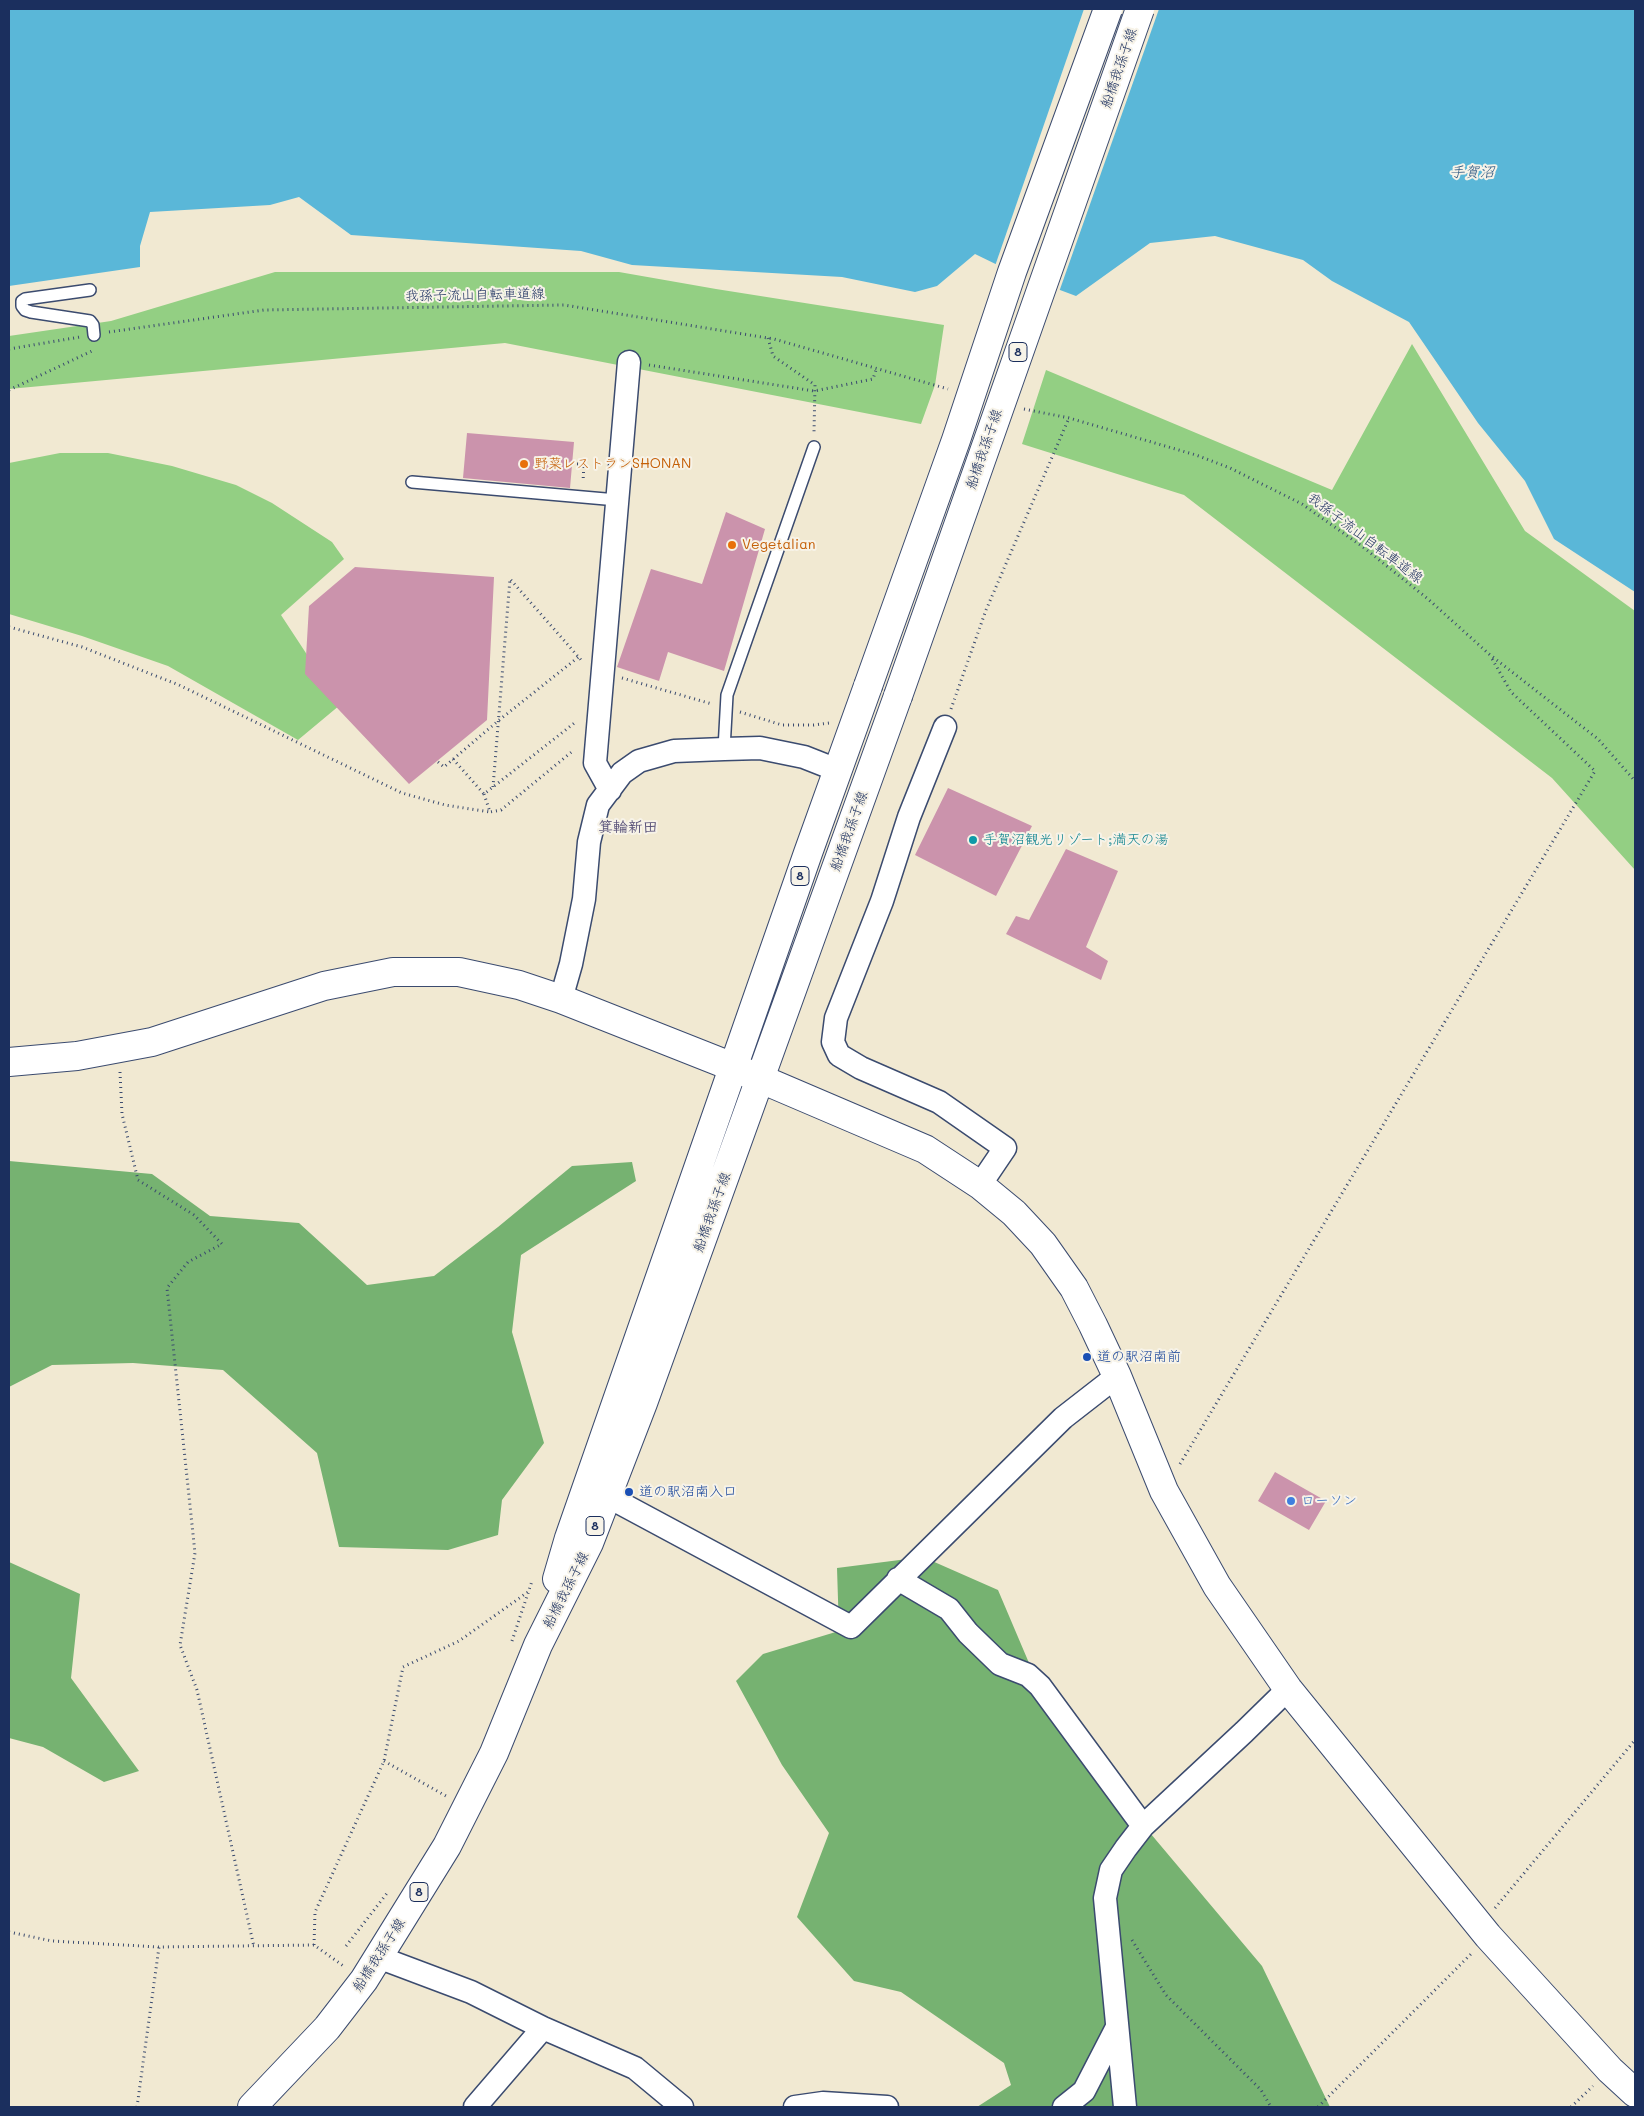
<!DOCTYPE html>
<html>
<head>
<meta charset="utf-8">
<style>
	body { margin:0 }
	#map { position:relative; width:1644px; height:2116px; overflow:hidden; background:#f1e9d2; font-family:Mali,sans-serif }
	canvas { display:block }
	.frame { position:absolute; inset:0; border:10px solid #1b2f5e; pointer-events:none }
</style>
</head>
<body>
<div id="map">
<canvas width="1644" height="2116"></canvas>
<div class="frame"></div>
</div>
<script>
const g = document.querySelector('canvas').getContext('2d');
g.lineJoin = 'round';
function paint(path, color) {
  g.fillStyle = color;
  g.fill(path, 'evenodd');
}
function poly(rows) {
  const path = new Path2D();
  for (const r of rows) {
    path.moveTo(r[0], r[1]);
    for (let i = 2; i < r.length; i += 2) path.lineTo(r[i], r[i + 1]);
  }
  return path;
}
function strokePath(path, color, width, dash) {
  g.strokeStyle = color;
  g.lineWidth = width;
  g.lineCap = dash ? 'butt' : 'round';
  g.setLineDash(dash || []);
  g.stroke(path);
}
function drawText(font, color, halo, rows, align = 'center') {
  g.font = font + ' Mali,"Klee One",sans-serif';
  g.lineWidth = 4;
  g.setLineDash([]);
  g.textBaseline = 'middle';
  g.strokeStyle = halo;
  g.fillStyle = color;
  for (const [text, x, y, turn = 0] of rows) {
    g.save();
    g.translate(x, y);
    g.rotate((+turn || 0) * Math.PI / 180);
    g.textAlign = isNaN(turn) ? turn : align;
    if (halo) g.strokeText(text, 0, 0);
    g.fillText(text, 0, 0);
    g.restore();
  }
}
paint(poly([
	[275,272,619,272,716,289,944,325,935,385,921,424,505,343,9,389,9,336,111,321],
	[1412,344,1525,531,1635,611,1635,870,1552,778,1184,495,1022,444,1046,370,1332,490],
	[60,453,108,453,172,466,236,485,272,503,332,542,344,559,281,615,340,705,298,740,168,666,82,636,9,614,9,463]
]), '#93cf83');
paint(poly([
	[9,1161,152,1174,210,1216,299,1223,367,1285,434,1276,498,1227,572,1166,632,1162,636,1181,521,1255,512,1332,544,1443,502,1500,498,1535,448,1550,339,1547,317,1453,223,1370,133,1363,52,1365,9,1387],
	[923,1557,998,1590,1029,1663,1039,1701,1262,1966,1330,2107,977,2107,1011,2085,1004,2063,901,1992,854,1981,797,1917,829,1833,782,1765,736,1681,763,1654,839,1631,837,1568],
	[9,1562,80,1594,71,1678,139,1771,104,1782,43,1747,9,1738]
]), '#76b271');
paint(poly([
	[9,9,1635,9,1635,592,1554,539,1525,481,1478,423,1409,322,1332,281,1303,260,1215,236,1150,243,1076,296,1012,272,975,254,937,286,915,292,842,277,632,265,581,251,351,235,299,197,270,205,150,212,140,246,140,267,9,286]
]), '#5ab7d8');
paint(poly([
	[1084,9,1159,9,1059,292,995,266]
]), '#f1e9d2');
paint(poly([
	[467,433,574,442,570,488,463,478],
	[726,512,765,529,724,671,668,652,659,681,617,667,651,569,702,584],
	[355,567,494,577,487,720,409,784,305,674,309,606],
	[948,788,1032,826,996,896,915,855],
	[1066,849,1118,871,1086,947,1108,961,1101,980,1006,934,1016,916,1029,920],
	[1275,1472,1326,1501,1309,1530,1258,1501]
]), '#cb93ac');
const service = poly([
	[90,290,25,299,22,301,22,306,25,310,31,312,90,321,93,325,94,335],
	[412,482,617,500],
	[724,749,727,695,814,447]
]);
const minor = poly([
	[945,727,909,817,882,901,836,1018,833,1042,839,1055,861,1068,939,1102,1005,1148,980,1185],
	[610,790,595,763,629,362],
	[561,999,571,964,584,899,589,842,598,805,622,773,639,761,674,751,724,749,760,748,804,757,837,770],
	[607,1496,851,1627,1063,1418,1117,1376],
	[898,1579,949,1609,968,1633,1000,1664,1028,1675,1040,1686,1143,1826],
	[378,1957,471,1992,543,2028,635,2068,682,2107],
	[475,2107,543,2028],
	[795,2107,823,2103,887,2107],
	[1064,2107,1084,2091,1116,2029],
	[1125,2107,1105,1898,1111,1870,1126,1848,1143,1826,1244,1732,1288,1689]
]);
const tertiary = poly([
	[9,1062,77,1056,152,1042,324,986,393,972,459,972,519,985,561,999,733,1067,925,1149,980,1185,1014,1213,1043,1244,1074,1288,1093,1325,1117,1376,1164,1491,1217,1586,1288,1689,1488,1936,1610,2070,1635,2093]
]);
const primary = poly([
	[557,1579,569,1538,808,853,868,686],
	[252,2107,327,2028,364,1980,447,1846,494,1753,538,1645,589,1543,643,1403,898,696]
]);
strokePath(service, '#3b4b6f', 14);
strokePath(minor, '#3b4b6f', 25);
strokePath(tertiary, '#3b4b6f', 30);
strokePath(primary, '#3b4b6f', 30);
strokePath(poly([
	[109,332,264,310,564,305,774,339,948,389],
	[768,338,773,356,815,385,814,432],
	[9,349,80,337],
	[649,365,814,391,873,379,877,367],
	[9,390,92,351],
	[1024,409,1069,418,1196,455,1230,468,1302,504,1363,547,1428,599,1489,654,1598,739,1635,781],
	[572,464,584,464,583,482],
	[9,627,82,647,179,685,402,793,445,805,490,812],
	[622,678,712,704],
	[951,709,986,610,1069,418],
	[740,712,782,725,814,725,829,723],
	[453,759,484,794,577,721],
	[438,762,444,767,498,721,581,655],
	[493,787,510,579,582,661],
	[484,794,490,812,501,810,574,750],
	[120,1072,122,1114,138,1180,194,1215,222,1244,188,1262,167,1288,195,1553,180,1645,197,1690,254,1947],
	[1180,1464,1595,771,1511,692,1491,657],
	[512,1641,532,1581],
	[384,1761,446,1796],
	[1495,1908,1635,1740],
	[9,1932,52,1941,159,1947,314,1945,345,1967],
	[1132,1940,1166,1995,1261,2090,1271,2107],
	[314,1945,315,1912,384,1761,403,1667,459,1641,528,1592],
	[346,1946,388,1892],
	[137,2107,159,1947],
	[1318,2107,1472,1953],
	[1571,2107,1593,2086]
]), '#3b4b6f', 3, [1, 4]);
strokePath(service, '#fff', 11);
strokePath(minor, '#fff', 22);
strokePath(tertiary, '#fff', 28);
strokePath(primary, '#fff', 28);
const primaryBridge = poly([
	[868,686,956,440,1012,272,1108,9],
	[898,696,1140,9]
]);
strokePath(primaryBridge, '#3b4b6f', 30, []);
strokePath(primaryBridge, '#fff', 28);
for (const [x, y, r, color] of [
	[524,464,5,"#e8710a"],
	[732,545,5,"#e8710a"],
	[973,840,5,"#0f9aa8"],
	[1087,1357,5,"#1a4fb4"],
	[629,1492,5,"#1a4fb4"],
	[1291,1501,5,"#3f7fe0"]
]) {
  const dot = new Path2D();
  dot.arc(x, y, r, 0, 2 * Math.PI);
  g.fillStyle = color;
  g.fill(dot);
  strokePath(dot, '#f7f3e8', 2);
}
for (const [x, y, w] of [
	[1018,352,18],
	[800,876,18],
	[595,1526,18],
	[419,1892,18]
]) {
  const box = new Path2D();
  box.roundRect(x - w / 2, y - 9.5, w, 19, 4);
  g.fillStyle = '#f7f3e8';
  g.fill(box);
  strokePath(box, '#1b2f5e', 1);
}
drawText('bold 12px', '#1b2f5e', null, [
	["8",1018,352],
	["8",800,876],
	["8",595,1526],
	["8",419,1892]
]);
drawText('14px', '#1b2f5e', '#f7f3e8', [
	["船橋我孫子線",1119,68,-71],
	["我孫子流山自転車道線",475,295,-1],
	["船橋我孫子線",984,449,-71],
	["我孫子流山自転車道線",1365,538,37],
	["船橋我孫子線",849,831,-70],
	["船橋我孫子線",712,1212,-70],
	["船橋我孫子線",566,1590,-63],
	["船橋我孫子線",379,1955,-57]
]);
drawText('14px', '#c56008', '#f7f3e8', [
	["野菜レストランSHONAN",534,464],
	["Vegetalian",742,545]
], 'left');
drawText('14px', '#0d838f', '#f7f3e8', [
	["手賀沼観光リゾート;満天の湯",983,840]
], 'left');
drawText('14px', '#164399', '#f7f3e8', [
	["道の駅沼南前",1097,1357],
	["道の駅沼南入口",639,1492]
], 'left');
drawText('14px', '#366cbe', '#f7f3e8', [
	["ローソン",1301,1501]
], 'left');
drawText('italic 15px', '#2e5883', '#f7f3e8', [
	["手賀沼",1472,172]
]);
drawText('bold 15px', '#595279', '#f7f3e8', [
	["箕輪新田",628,827]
]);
</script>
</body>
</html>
